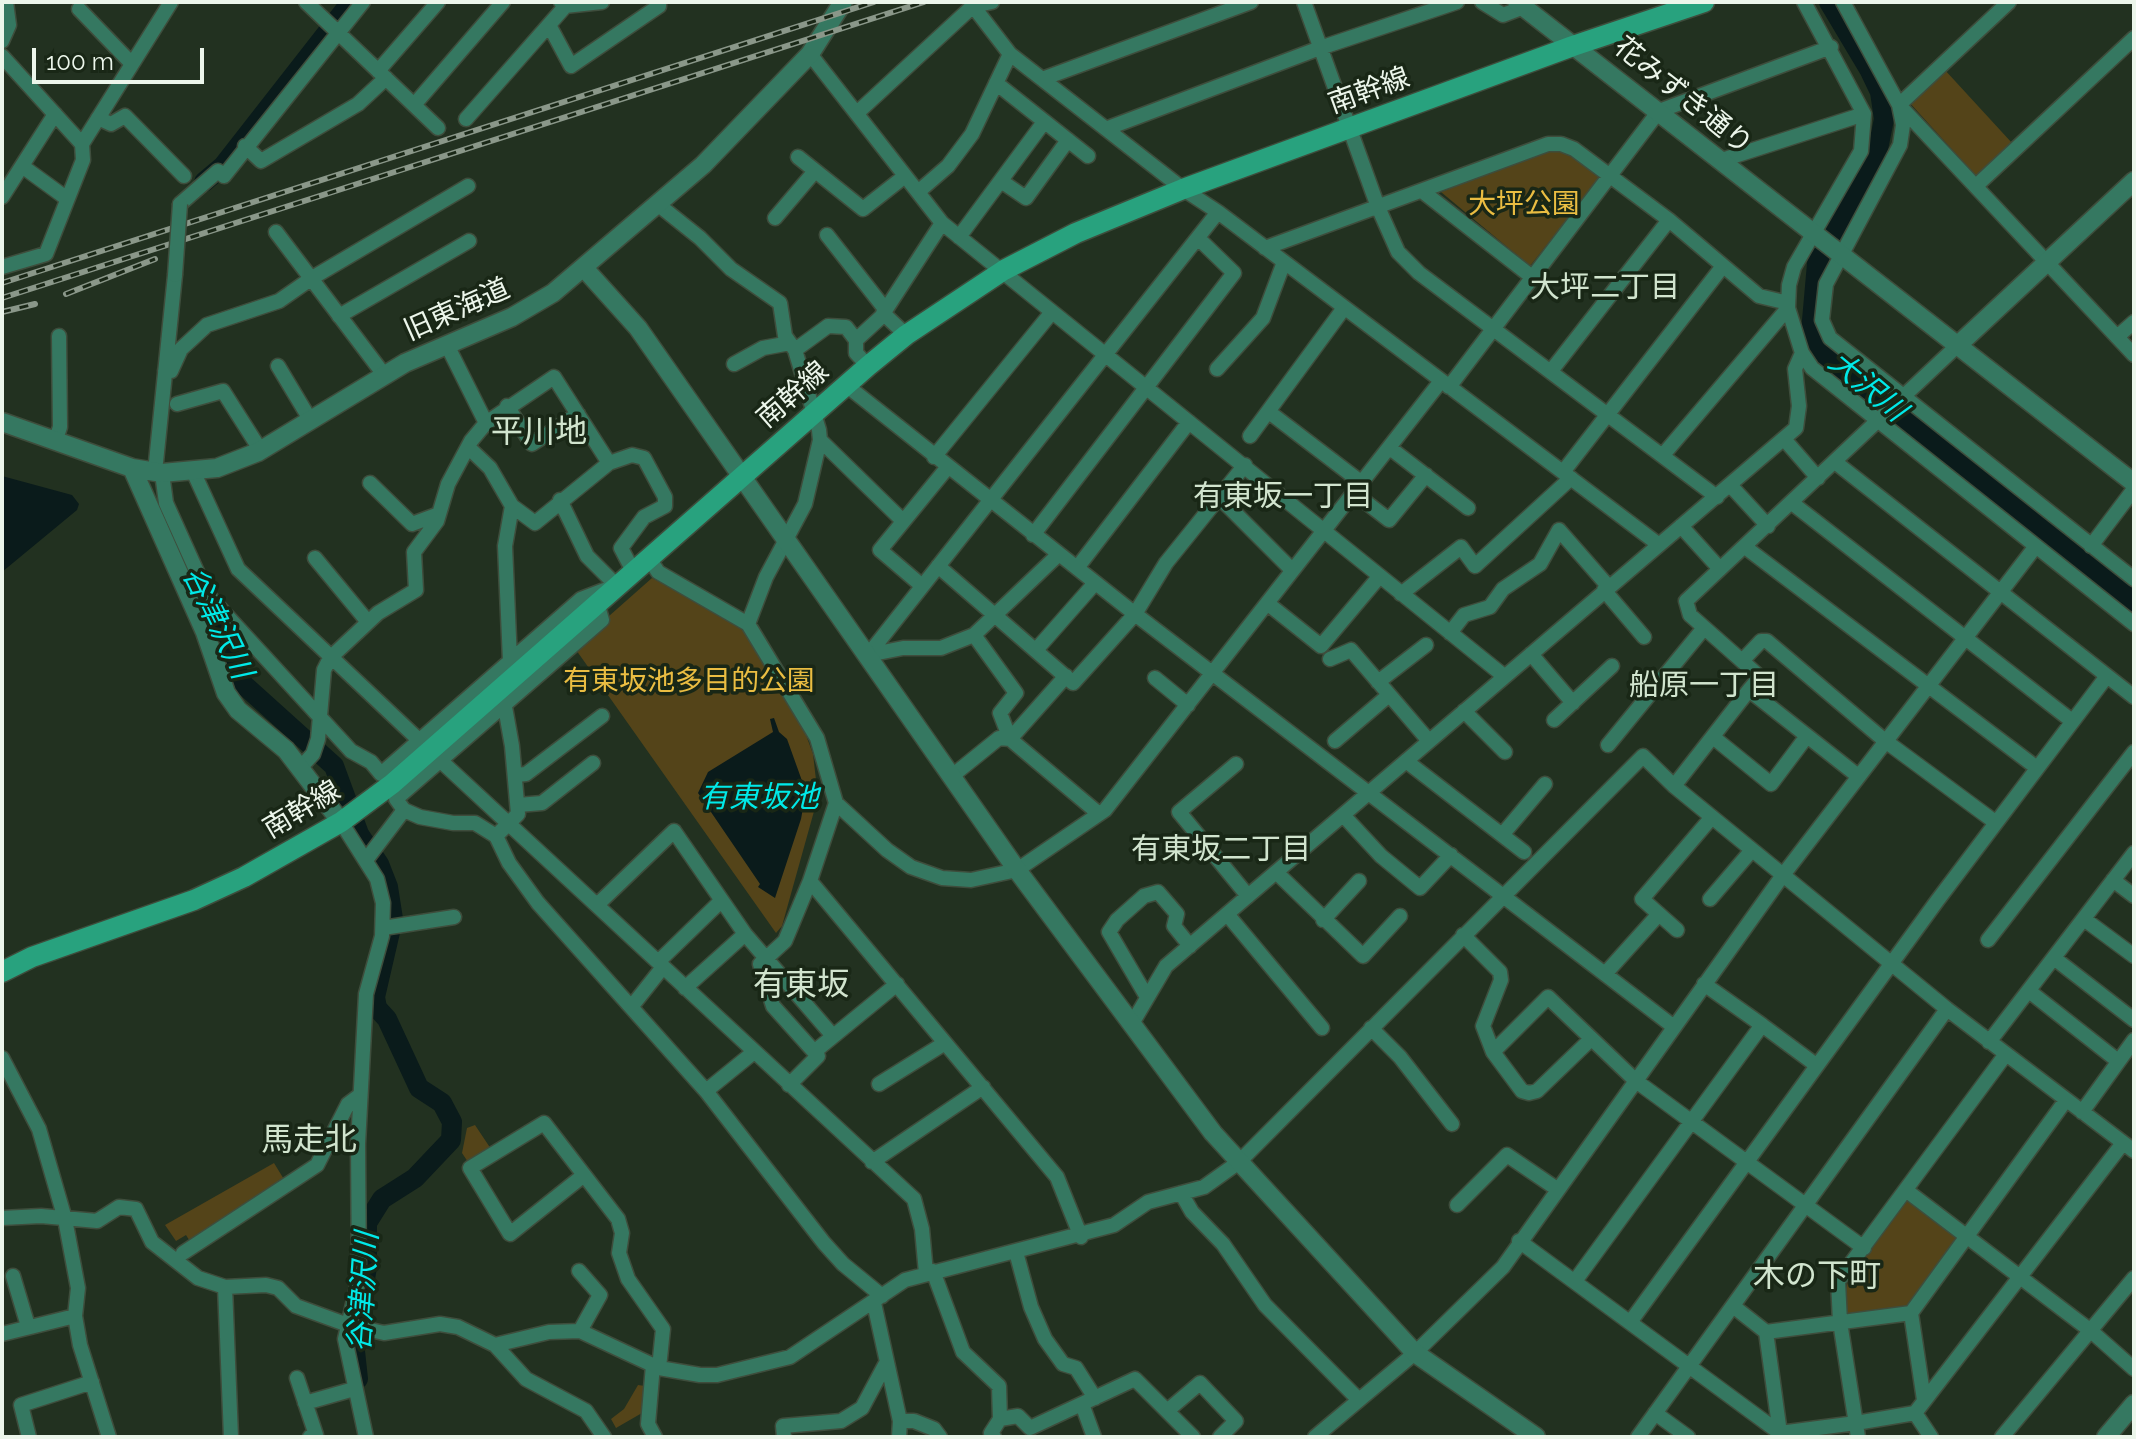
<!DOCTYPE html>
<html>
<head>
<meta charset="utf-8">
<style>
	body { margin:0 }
	#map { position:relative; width:2136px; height:1439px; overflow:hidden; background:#223120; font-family:Raleway,sans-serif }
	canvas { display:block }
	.frame { position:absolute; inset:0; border:4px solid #ecf6eb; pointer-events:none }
	.scale { position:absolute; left:32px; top:48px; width:172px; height:36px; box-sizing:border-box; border:4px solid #ecf6eb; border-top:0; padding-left:10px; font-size:24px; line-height:28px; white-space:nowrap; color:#ecf6eb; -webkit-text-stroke:6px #192716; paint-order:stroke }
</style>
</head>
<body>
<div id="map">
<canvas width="2136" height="1439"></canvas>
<div class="frame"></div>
<div class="scale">100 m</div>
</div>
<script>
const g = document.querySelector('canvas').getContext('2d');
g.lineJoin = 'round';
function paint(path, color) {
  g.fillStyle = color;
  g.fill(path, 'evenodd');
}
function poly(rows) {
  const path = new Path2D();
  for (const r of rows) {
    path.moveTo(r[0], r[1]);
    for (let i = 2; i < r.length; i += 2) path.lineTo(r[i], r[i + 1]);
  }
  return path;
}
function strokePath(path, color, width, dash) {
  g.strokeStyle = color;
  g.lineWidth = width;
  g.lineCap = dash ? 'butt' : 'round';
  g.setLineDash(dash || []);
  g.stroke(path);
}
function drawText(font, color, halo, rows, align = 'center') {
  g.font = font + ' Raleway,"Noto Sans JP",sans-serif';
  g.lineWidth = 7;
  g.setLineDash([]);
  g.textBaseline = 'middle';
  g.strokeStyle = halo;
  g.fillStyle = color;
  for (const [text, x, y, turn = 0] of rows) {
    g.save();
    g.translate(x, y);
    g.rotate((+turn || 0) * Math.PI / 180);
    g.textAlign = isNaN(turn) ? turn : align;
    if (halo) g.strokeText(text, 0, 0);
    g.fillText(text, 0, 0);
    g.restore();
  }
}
paint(poly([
	[1944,69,2012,143,1976,176,1908,101],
	[1557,149,1569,153,1602,176,1530,266,1441,192,1544,150],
	[652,578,740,623,806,735,813,754,818,797,782,926,776,933,574,647],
	[475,1125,491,1149,468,1162,462,1153,467,1128],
	[274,1163,285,1181,191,1243,186,1235,176,1241,165,1225],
	[1907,1200,1959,1239,1907,1308,1846,1316,1844,1295,1849,1279],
	[638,1385,645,1386,642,1413,616,1428,611,1419,624,1409]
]), '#544419');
paint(poly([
	[2,476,72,495,79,504,77,510,2,572],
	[774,718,779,732,787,739,806,792,801,819,775,898,758,887,760,884,698,793,708,772,773,732,770,719]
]), '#0a1b1b');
strokePath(poly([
	[1829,2,1869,69,1880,92,1884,119,1878,149,1817,264,1811,332,1827,357,2134,602],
	[204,182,223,166,351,2],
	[194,579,243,684,334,766,359,834,379,864,388,887,393,919,375,997,377,1008,387,1019,419,1088,442,1103,452,1122,451,1140,415,1178,382,1199,367,1223,367,1267,354,1342,358,1379]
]), '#0a1b1b', 20);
const minor = poly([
	[306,2,438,128],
	[561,2,565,6,602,2],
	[1304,2,1378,207,1398,252,1419,273,1717,497],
	[1482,2,1503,15,1524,7,1523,2],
	[1804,2,1864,114,1861,151,1794,267,1789,285,1788,308,1802,353,1812,368,2134,624],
	[1843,2,1899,105,2134,355],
	[79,9,132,64],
	[549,25,571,66,659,6,659,2],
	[2,41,9,25,6,2],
	[810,54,942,223,1504,676],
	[2,56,82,144,83,160,46,254,2,267],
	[378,71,438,2],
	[1042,79,1251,2],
	[996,83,1088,156],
	[414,105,503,2],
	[1899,105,1903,125,1900,145,1826,284,1822,320,1830,338,2134,579],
	[1899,105,2009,2],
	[857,113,973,6],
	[98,118,111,124,125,116,184,176],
	[466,119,569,2],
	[1108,128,1320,48,1457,2],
	[82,144,171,2],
	[245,146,261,161,358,104,386,78],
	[798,157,863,209,905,176],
	[1719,161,1864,114],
	[22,166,66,198],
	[1001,181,1026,198,1068,140],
	[1976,186,2134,38],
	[1422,191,1532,277],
	[918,192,948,166,972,134,1010,54],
	[2,197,55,114],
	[180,204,218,171,224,176,363,2],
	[660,206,700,238,731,269,780,303,785,336,795,350,819,430,820,440,805,504,766,577,748,624],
	[1218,212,1658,544],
	[775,218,815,171],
	[276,232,385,376],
	[827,235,885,309],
	[959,237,1044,122],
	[1265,248,1548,144,1561,144,1574,149,1669,220,1759,296,1788,303],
	[883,313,906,335],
	[339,316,469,241],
	[2117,337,2134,322],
	[447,345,486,423],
	[1957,346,1686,601,1690,615,1742,661,1761,641,1767,641,1884,740,1995,822],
	[795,350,828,326,846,327,856,340],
	[734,364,763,348,790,343],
	[278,366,311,421],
	[868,366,856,353,856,340,881,317,942,223],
	[1217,369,1263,318,1284,262],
	[165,371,171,371,181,349,207,325,279,301,312,278,468,186],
	[1551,371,1669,220],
	[846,385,1135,614,1674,1027],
	[1449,387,1659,111,1831,47],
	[177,404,223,391,261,451],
	[507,406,532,444,578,414],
	[1269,412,1362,483],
	[1250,436,1344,308],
	[1784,439,1818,478],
	[820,440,903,521],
	[55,442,60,427,59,336],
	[468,447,490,468,512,506,505,546,510,661],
	[1390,448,1468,508],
	[1663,455,1788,308],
	[934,457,1052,312],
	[1835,462,2134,697],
	[193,471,238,569,420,741],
	[155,472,175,275],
	[1563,472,1723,266],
	[162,473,166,503,207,594,351,751,371,762,381,774,581,599,607,589],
	[370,483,412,524,439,514],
	[1731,486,1768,526],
	[1354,493,1389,520,1426,475],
	[1219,497,1292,570],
	[560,500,587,556,617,586],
	[1792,503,2072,721],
	[512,506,535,523,609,463,632,455,644,458,665,497,665,506,644,517,621,548,633,571],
	[1681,526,1720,569],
	[1033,535,1234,273,1198,238],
	[2091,546,2134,489],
	[1745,547,2037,768],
	[315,558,368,622],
	[649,558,658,572,748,624,817,738,836,803,810,881,1057,1177,1081,1237],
	[938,566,1073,683,1135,614,1166,563,1245,465],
	[1077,568,1189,422],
	[921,585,880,550,947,468],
	[1604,590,1644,637],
	[1401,594,1461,547,1475,566,1571,478],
	[1267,603,1321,646,1379,577],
	[1450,633,1464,615,1490,607,1503,589,1540,564,1559,530,1608,586],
	[974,635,1016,693,1000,713,1010,739,1098,813],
	[1036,650,1095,583],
	[1531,654,1573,703],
	[868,655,1218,212,1183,189,1010,54,973,6,992,2],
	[868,655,903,648,941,648,974,635,1059,554],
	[1330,659,1351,650,1429,741],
	[1742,661,1760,677,1749,690,1858,776],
	[1155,678,1188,705],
	[1378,682,1426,645],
	[505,707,512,746,518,814,496,836,509,863,538,903,706,1091,824,1243,843,1264,882,1296],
	[1464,711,1505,752],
	[1554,720,1612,666],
	[1713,737,1771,784,1807,736],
	[1335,741,1389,695],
	[1608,745,1704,628],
	[1406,761,1524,852],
	[442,762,914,1199,922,1229,926,1273],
	[1236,764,1179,812,1248,896],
	[301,767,313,754,318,739,324,670,330,658,378,613,416,590,414,552,437,521,448,484,471,441,486,423,554,377,609,463],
	[516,775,526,774,602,716],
	[952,776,999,738,1010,739,1066,676],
	[1674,786,1749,690],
	[836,803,887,850,911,867,942,878,971,880,1017,870,1105,810,1441,381],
	[518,805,542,803,593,763],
	[1343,815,1381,856,1420,888,1451,855],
	[341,822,377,879,383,903,382,936,366,994,358,1144,359,1278,345,1339,366,1437],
	[1502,835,1545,784],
	[496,836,475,823,453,823,420,817,404,810,396,799,602,620,597,602],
	[366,860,404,810],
	[1276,872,1363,956,1400,916],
	[2113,880,2134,896],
	[1710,899,1752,850],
	[597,905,674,831,745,934,833,1036],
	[1227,914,1322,1028],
	[2084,919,2134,956],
	[1323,920,1359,881],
	[383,928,454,917],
	[1677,930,1642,899,1712,817],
	[1463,935,1500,972,1501,980,1483,1026,1493,1052],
	[1988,940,2134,752],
	[2054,958,2134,1020],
	[658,962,721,901],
	[1605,974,1659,914],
	[685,988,745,934],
	[2029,991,2118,1061],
	[1147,997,1109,932,1117,920,1144,896,1158,892,1177,914,1174,926,1190,946],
	[632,1006,663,967],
	[1133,1022,1166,966,1796,428,1799,406,1795,369,1802,353],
	[1762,1025,1816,1065],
	[1371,1028,1400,1057,1452,1124],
	[1590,1040,1537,1091,1529,1093,1522,1091,1493,1052,1548,997,1636,1081,1864,1248],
	[1989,1042,2134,853],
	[814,1052,897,984],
	[2,1058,39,1129,65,1219,78,1288,75,1316,80,1345,109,1437],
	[879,1084,945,1043],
	[789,1085,818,1056,773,1006,760,964,785,941,810,881],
	[706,1091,754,1052],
	[2082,1112,2134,1040],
	[872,1162,983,1087],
	[584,1175,510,1234,470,1168,544,1123,618,1219,622,1233,619,1253,628,1279,663,1329,659,1368],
	[1907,1191,2091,1331,2134,1369],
	[1181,1193,1192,1212,1223,1244,1265,1305,1359,1400],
	[1457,1205,1507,1155,1557,1189],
	[2,1218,41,1216,97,1221,119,1207,136,1209,152,1242,198,1278,225,1287,266,1285,278,1288,296,1306,348,1325,384,1333,440,1324,458,1327,495,1345,549,1332,580,1331,659,1368,700,1375,717,1375,790,1357,905,1280,1114,1225,1148,1202,1204,1187,1239,1162,1643,756,1674,786,1947,1009,2134,1151],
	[1519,1241,1780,1433,1856,1423,1915,1413,2123,1143],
	[1016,1252,1031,1307,1045,1339,1063,1364,1076,1368,1095,1398],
	[183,1253,317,1165,348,1104,360,1095],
	[579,1271,600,1295,580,1331],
	[933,1271,963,1352,999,1386,1000,1419,991,1433,994,1437],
	[13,1276,28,1326],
	[1575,1281,1762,1025,1704,984],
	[225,1287,231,1437],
	[874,1303,900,1421,899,1437],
	[1733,1306,1766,1332,1780,1433,1778,1437],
	[1631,1321,1937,901,2107,676],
	[1766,1332,1911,1313],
	[2,1334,75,1316],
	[495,1345,526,1379,586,1411,604,1437],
	[653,1365,648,1424,655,1437],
	[297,1378,316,1435,310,1437],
	[1924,1400,1911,1313,2066,1100],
	[305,1403,354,1389],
	[1082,1404,1094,1437],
	[1167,1411,1200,1383,1236,1421,1220,1437],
	[1655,1413,1688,1437],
	[1915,1413,1931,1437],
	[1000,1419,1018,1416,1030,1428,1135,1379,1193,1437],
	[900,1421,914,1421,934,1429,940,1437],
	[29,1437,21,1405,92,1382],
	[784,1437,783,1426,841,1421,862,1408,885,1365],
	[1315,1437,1415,1353,1503,1267,1783,875,2036,546],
	[1638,1437,1947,1009],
	[1858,1437,1840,1322,1838,1281,2006,1054],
	[2002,1437,2134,1278]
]);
const tertiary = poly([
	[1517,2,2134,483],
	[584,268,638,328,1017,870,1213,1133,1415,1353,1536,1437],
	[1957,346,2134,181],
	[2,422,132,468,162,473,217,468,258,452,405,363,512,317,553,293,703,165,810,54,843,2],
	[132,468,205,632,226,693,238,710,286,750,341,822],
	[2106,1437,2134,1404]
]);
const secondary = poly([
	[2,972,32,957,194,900,244,877,341,822,392,784,868,366,906,335,1004,270,1076,233,1183,189,1573,46,1704,2]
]);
strokePath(minor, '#3e4d3c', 17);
strokePath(tertiary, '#3e4d3c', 21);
strokePath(secondary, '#3e4d3c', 23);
strokePath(minor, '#357861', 14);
strokePath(tertiary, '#357861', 18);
strokePath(secondary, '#28a27e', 20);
const rail = poly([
	[2,283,874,2],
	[66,294,155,259],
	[2,298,924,2],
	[2,312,35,304]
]);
strokePath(rail, '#8a9789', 6);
strokePath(rail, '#192716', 3, [9]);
const minorBridge = poly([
	[175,275,180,204]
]);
strokePath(minorBridge, '#3e4d3c', 17, []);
strokePath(minorBridge, '#357861', 14);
drawText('28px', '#ecf6eb', '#192716', [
	["南幹線",1369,91,-20],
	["花みずき通り",1683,96,39],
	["旧東海道",457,310,-24],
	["南幹線",793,395,-41],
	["南幹線",302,810,-31]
]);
drawText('28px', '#eabd42', '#192716', [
	["大坪公園",1524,205],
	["有東坂池多目的公園",689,682]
]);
drawText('30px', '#d1e4ce', '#192716', [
	["大坪二丁目",1605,288],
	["有東坂一丁目",1283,497],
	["船原一丁目",1704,686],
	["有東坂二丁目",1221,850]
]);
drawText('italic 30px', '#00e9e8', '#192716', [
	["大沢川",1867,387,40],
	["谷津沢川",217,623,64],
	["有東坂池",759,798],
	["谷津沢川",364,1292,-86]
]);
drawText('32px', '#d1e4ce', '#192716', [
	["平川地",539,432],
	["有東坂",801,985],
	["馬走北",309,1140],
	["木の下町",1817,1276]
]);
</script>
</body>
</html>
